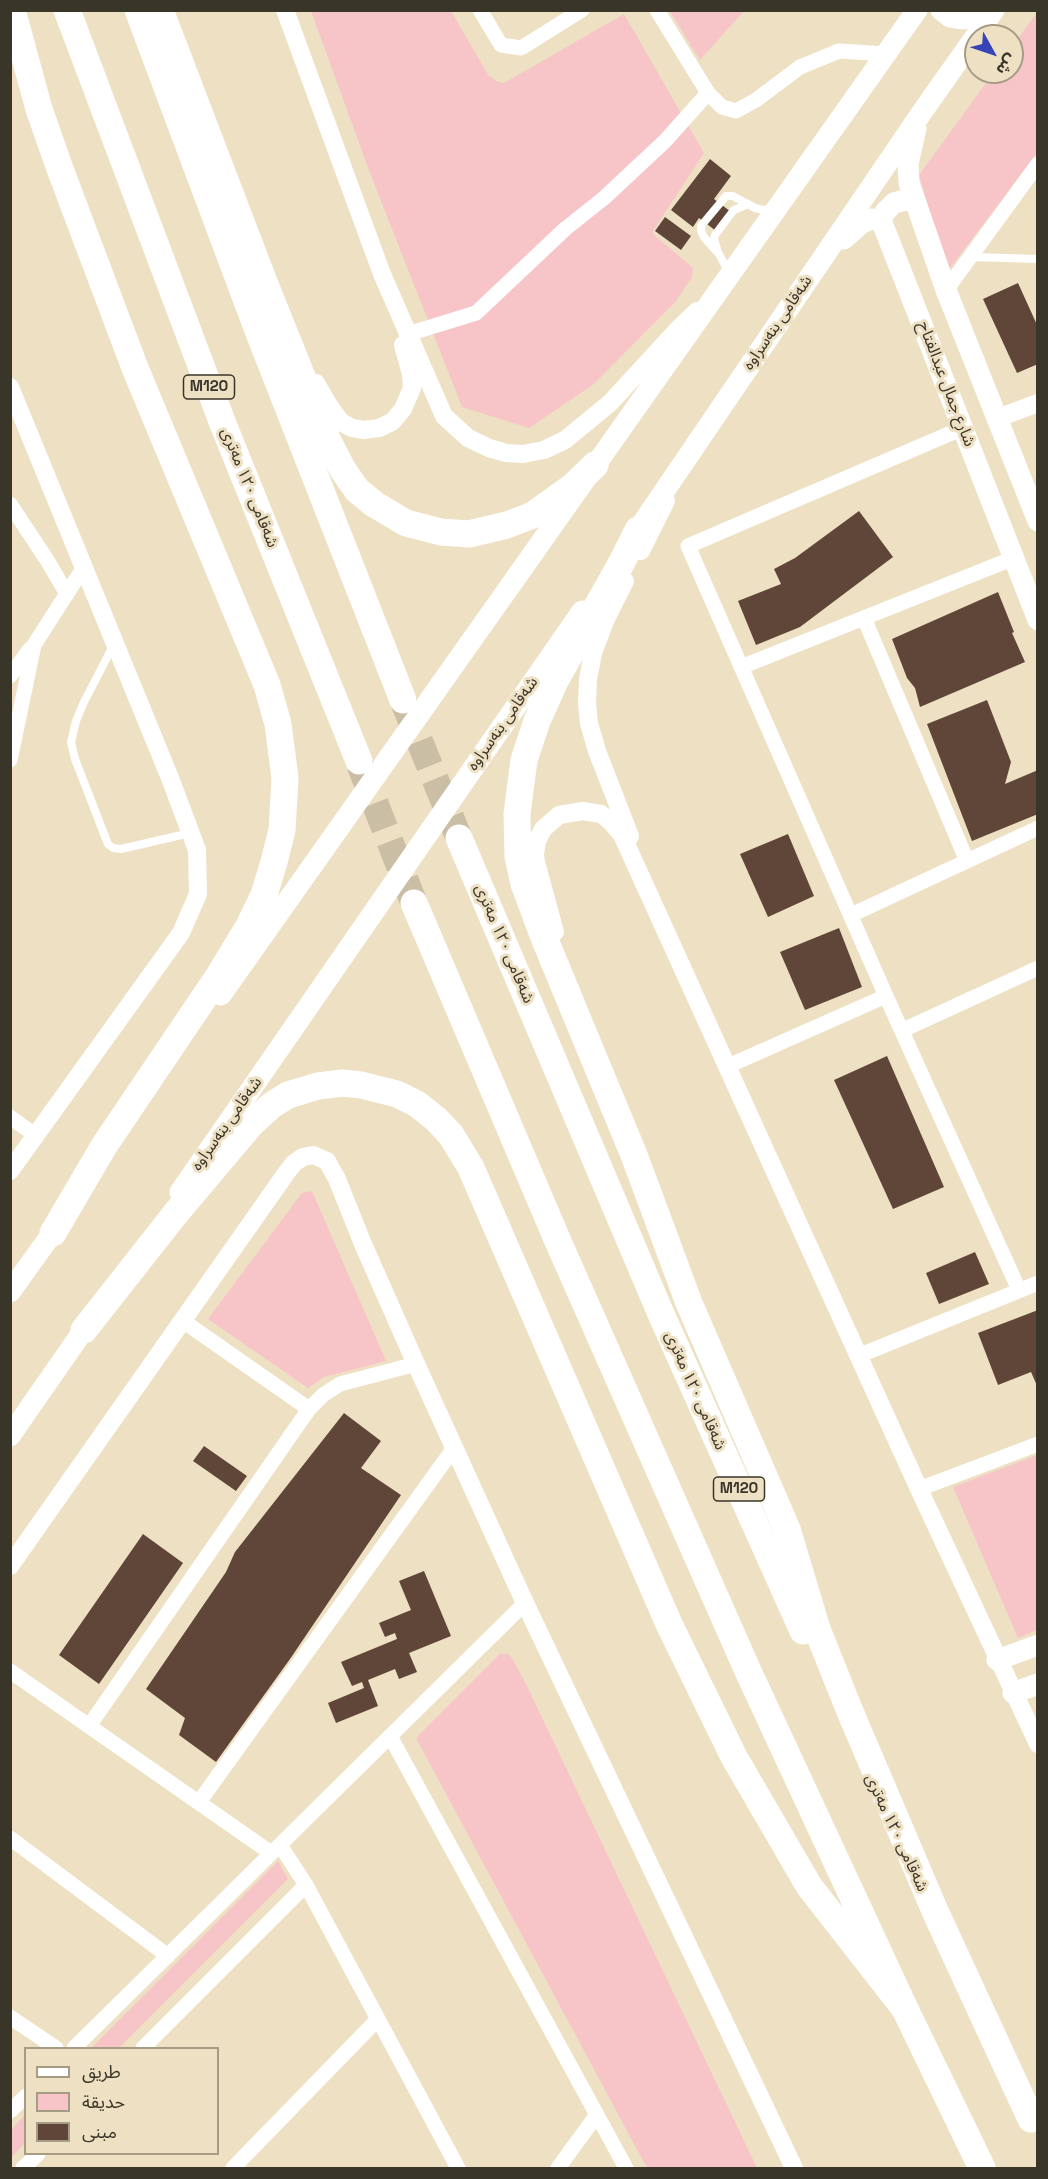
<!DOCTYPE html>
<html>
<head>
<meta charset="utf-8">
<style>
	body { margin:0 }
	#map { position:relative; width:1048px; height:2179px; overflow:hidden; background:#eee0c3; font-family:"Space Grotesk","Noto Sans Arabic",sans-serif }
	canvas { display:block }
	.frame { position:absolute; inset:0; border:12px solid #3a3529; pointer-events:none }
	.legend { position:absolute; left:24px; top:2047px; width:195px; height:108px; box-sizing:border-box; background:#eee0c3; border:2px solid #a69c85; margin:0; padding:8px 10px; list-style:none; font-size:18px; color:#3a3529 }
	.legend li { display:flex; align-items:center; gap:12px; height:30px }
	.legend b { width:30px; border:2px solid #a69c85 }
	.north { position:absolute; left:964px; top:24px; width:60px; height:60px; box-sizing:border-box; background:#eee0c3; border:2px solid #a69c85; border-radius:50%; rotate:130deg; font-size:16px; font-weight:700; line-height:24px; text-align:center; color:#3a3529 }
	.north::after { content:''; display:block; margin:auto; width:21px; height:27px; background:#3644b7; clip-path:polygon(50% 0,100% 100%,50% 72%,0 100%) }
</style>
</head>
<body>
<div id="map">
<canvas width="1048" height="2179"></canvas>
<div class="frame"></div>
<ul class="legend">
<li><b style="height:8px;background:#fff"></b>طريق</li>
<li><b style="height:16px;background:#f7c5c7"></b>حديقة</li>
<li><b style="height:16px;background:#5f4638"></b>مبنى</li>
</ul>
<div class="north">ش</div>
</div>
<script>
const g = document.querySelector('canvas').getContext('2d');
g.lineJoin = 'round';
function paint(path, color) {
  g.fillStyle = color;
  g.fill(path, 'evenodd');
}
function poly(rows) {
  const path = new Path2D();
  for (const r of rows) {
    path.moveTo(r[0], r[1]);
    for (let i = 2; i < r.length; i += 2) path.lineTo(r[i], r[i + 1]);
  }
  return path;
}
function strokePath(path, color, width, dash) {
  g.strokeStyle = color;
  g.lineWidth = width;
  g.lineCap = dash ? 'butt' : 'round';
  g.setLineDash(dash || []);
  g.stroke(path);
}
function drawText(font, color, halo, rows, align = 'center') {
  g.font = font + ' "Space Grotesk","Noto Sans Arabic",sans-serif';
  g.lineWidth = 6;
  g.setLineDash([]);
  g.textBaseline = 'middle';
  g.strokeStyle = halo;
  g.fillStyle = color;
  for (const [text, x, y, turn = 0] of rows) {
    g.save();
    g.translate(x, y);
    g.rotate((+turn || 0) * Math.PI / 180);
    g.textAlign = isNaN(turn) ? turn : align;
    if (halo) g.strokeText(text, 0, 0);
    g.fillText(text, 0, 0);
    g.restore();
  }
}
paint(poly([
	[311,11,451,11,489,76,498,82,504,83,624,14,704,153,653,231,653,234,693,268,692,277,676,301,594,384,529,428,462,407,370,173],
	[670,11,744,11,700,60],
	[1037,12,1037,153,947,272,919,175,994,72,1012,72,1012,47],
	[312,1191,386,1361,324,1377,308,1388,208,1319,302,1193],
	[1037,1455,1037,1630,1018,1638,953,1487],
	[500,1654,508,1654,512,1658,525,1682,757,2168,647,2168,416,1738],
	[278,1861,288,1879,119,2048,91,2048],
	[25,2115,25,2143,11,2158,11,2130]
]), '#f7c5c7');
paint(poly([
	[710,159,731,176,714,199,735,215,720,234,699,218,693,227,671,210],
	[665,217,691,236,681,250,655,231],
	[1018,283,1038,327,1038,364,1017,373,983,299],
	[859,511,893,557,800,627,756,645,738,601,781,584,774,569,795,558],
	[998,592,1014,632,1012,633,1025,662,920,707,915,688,907,678,892,639],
	[987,700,1011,762,1005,784,1038,770,1038,814,972,841,927,724],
	[788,834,814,896,768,917,740,854],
	[839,928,862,987,805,1010,780,952],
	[887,1056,944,1187,893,1209,834,1080],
	[975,1252,989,1284,939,1304,926,1273],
	[1038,1310,1038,1388,1031,1372,998,1385,978,1333],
	[344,1413,381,1441,361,1468,401,1495,290,1659,216,1762,179,1735,185,1718,146,1689,226,1572,235,1552],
	[204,1446,247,1476,236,1491,193,1461],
	[143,1534,183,1563,99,1684,59,1655],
	[424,1571,451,1636,409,1653,417,1672,399,1679,395,1669,368,1680,378,1706,336,1723,328,1703,364,1688,362,1682,352,1686,341,1662,397,1639,395,1633,385,1637,379,1623,411,1610,399,1581]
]), '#5f4638');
strokePath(poly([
	[404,703,459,838],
	[360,765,414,903]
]), '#cabea4', 27, [27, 14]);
strokePath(poly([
	[717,249,714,239,715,235,734,210,748,204],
	[971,257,1038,259],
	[728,271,719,254,704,237,701,231,701,226,726,196,733,196,755,208,763,210,773,208],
	[114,644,84,702,76,721,71,742,75,759,108,844,113,848,121,849,190,833]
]), '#fff', 8);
strokePath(poly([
	[480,10,501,45,521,48,582,10],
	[657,10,708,93,722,107,736,111,756,100,800,67,839,51,886,54],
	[946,290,1038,164],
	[408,334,476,313,565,229,604,198,665,141,708,93],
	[963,428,688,546,886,996,1019,1290],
	[10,504,47,560,67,594],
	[864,618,967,861],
	[741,667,1014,558],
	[10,676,30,649],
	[10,760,34,645,84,567],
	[851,915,1038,828],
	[903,1030,1038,968],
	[728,1066,886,996],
	[10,1117,35,1135],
	[183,1321,309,1409],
	[858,1356,1038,1283],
	[919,1489,1038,1444],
	[10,1671,271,1853],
	[89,1726,309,1409,323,1395,340,1384,416,1364],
	[390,1736,626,2168],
	[199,1802,454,1448],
	[10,1838,168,1956],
	[280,1845,306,1885,458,2168],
	[10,2017,56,2048],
	[74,2048,525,1603],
	[143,2048,306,1885],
	[10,2111,26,2096],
	[23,2168,38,2154],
	[233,2168,378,2019],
	[558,2168,596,2116]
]), '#fff', 15);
strokePath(poly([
	[285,10,382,274,444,416,468,438,489,448,506,453,523,454,544,450,565,440,610,403,679,328,697,311],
	[316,383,328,404,341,422,352,428,364,430,379,428,392,422,403,409,412,388,411,374,403,345],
	[10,387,170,778,197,850,198,894,181,933,10,1171],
	[998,418,1038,403],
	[641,551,666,501],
	[625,581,605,621,593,653,588,679,587,704,589,723,597,751,630,836],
	[555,932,536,862,535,854,537,841,543,829,559,815,583,811,601,814,610,821,622,835,919,1489,1038,1744],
	[10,1566,287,1172,294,1163,303,1157,313,1155,327,1161,337,1179,363,1244,416,1364,525,1603,794,2168]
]), '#fff', 18);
strokePath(poly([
	[941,10,950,17,962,19,972,17,979,10],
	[916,129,908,164,909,183,946,290,1038,521],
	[880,222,885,212,894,203,905,200,915,202],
	[844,239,862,223,872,219,878,220,883,225,1038,620],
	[629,543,920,115,994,10],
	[221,995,917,10],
	[180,1192,582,611],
	[10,1292,61,1221],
	[10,1436,92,1318],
	[997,1660,1038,1645],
	[1013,1693,1038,1684]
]), '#fff', 21);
strokePath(poly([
	[12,10,39,109,60,169,135,368,267,685,278,724,285,778,282,830,274,862,264,895,249,926,220,974,104,1146,53,1233],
	[67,10,223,424,359,761],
	[138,10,259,333,403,700],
	[160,10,266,287,328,441,343,470,357,490,374,504,406,523,441,532,469,534,507,525,533,515,572,487,595,465],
	[638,530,622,562,555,681,537,721,524,760,517,814,518,856,524,884,545,940,634,1155,689,1303,787,1529,817,1629,849,1709,935,1911,1031,2119],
	[459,838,661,1314,803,1631],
	[414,903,557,1239,748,1671,905,2009,982,2168],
	[84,1330,176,1213,251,1124,272,1105,288,1095,318,1086,342,1083,361,1085,397,1094,417,1104,436,1119,451,1135,471,1168,669,1624,734,1757,809,1886,905,2009]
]), '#fff', 27);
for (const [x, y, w] of [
	[209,387,51],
	[739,1489,51]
]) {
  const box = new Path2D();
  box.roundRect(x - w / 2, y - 12, w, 24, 4.5);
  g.fillStyle = '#eee0c3';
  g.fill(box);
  strokePath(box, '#3a3529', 1.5);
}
drawText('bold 15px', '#3a3529', null, [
	["M120",209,387],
	["M120",739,1489]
]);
drawText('16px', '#3a3529', '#eee0c3', [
	["شەقامی بنەسراوە",778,323,-56],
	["شارع جمال عبدالفتاح",946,384,69],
	["شەقامی ١٢٠ مەتری",249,488,68],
	["شەقامی بنەسراوە",503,724,-55],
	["شەقامی ١٢٠ مەتری",504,944,67],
	["شەقامی بنەسراوە",227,1124,-55],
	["شەقامی ١٢٠ مەتری",695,1391,66],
	["شەقامی ١٢٠ مەتری",896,1833,65]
]);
</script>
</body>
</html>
